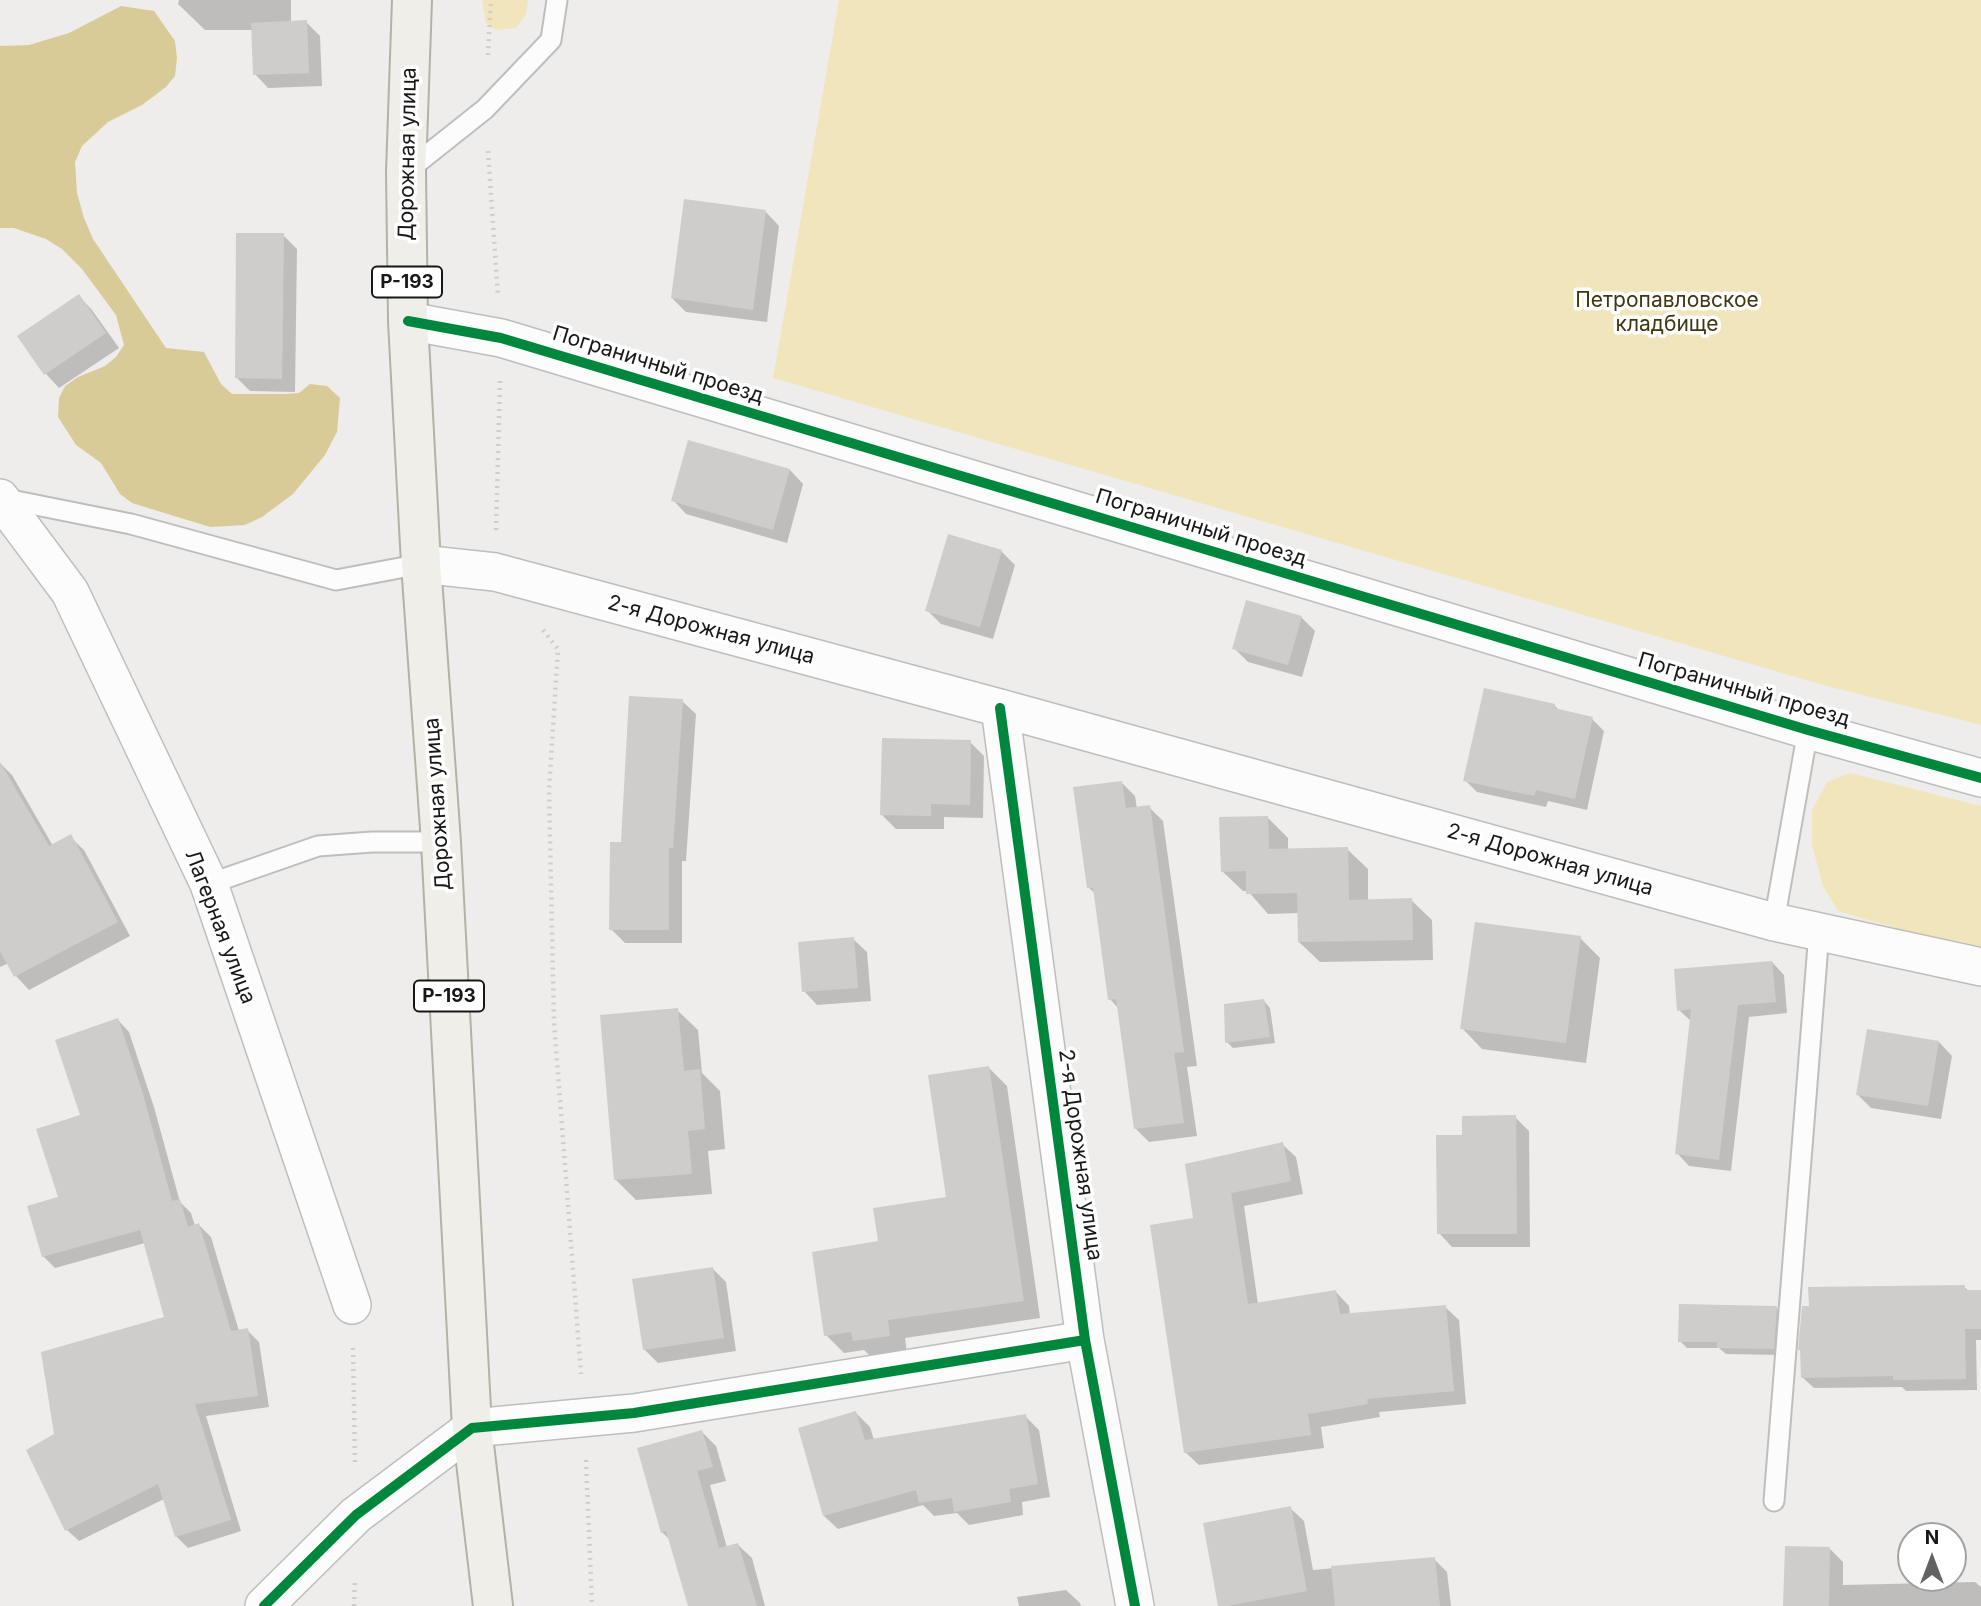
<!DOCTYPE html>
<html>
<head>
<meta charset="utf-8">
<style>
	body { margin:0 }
	#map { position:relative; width:1981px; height:1606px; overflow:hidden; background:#eeedeb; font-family:Inter,sans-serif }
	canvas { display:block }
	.north { position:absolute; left:1897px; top:1522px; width:70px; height:70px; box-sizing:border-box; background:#fff; border:2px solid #a3a2a2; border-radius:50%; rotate:0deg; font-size:19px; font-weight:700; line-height:28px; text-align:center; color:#181716 }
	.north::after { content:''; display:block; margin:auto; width:24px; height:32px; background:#636261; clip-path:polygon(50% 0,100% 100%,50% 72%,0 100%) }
</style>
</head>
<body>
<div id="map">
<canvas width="1981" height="1606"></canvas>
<div class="north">N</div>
</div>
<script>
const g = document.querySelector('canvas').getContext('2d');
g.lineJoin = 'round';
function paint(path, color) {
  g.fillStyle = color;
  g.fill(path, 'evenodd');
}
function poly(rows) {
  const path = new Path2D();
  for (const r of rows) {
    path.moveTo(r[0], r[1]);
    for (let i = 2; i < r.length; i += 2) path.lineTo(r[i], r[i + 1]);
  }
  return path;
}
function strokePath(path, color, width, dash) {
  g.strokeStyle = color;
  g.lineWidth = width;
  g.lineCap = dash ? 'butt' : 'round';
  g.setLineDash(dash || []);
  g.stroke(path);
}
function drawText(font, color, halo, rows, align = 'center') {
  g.font = font + ' Inter,sans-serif';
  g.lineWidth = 7;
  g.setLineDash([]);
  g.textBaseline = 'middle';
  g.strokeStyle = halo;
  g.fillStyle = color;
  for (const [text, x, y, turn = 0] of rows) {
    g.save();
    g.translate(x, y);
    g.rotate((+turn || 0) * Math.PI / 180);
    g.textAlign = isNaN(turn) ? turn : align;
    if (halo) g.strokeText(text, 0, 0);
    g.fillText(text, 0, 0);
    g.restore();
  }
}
paint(poly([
	[482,0,528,0,526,15,516,28,497,30,486,23],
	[839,0,1981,0,1981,725,1823,685,773,378],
	[1850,773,1981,806,1981,946,1909,932,1838,911,1823,886,1812,845,1812,810,1827,782]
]), '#f1e6bb');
paint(poly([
	[121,6,154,11,175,41,177,58,175,76,166,87,142,105,108,122,82,146,75,162,77,193,84,218,93,239,166,348,204,352,221,384,232,394,286,394,299,393,310,384,327,386,340,398,337,432,325,455,293,494,262,517,245,525,210,527,132,503,120,494,101,463,76,445,58,417,59,398,65,386,78,377,105,366,116,357,124,345,116,315,82,269,62,249,46,239,14,228,0,228,0,46,29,45,69,33]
]), '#d9cb98');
paint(poly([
	[179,0,291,0,291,23,306,22,320,36,322,86,268,88,255,74,253,30,205,30,178,4],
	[766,212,779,226,767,322,686,312,672,298],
	[283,235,297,249,295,392,250,391,236,377],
	[79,296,92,310,119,348,59,388,46,374,20,336],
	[790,470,803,484,787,543,686,514,673,500],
	[1001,551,1015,565,993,639,941,624,927,610],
	[1301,617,1315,631,1302,677,1248,662,1234,648],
	[682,701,696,714,686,861,682,861,682,943,625,943,611,929,622,844],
	[1554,705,1560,711,1592,719,1604,731,1587,810,1548,801,1546,807,1477,792,1465,780],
	[970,742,984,756,983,818,944,817,944,829,896,829,882,815],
	[0,763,12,775,53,846,70,837,84,850,130,936,29,990,16,976,9,963,0,967],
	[1121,782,1135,796,1137,809,1149,807,1163,821,1197,1066,1187,1067,1197,1136,1149,1142,1136,1129,1119,1009,1110,999,1096,894,1089,888],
	[1268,818,1288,838,1288,850,1347,849,1368,869,1368,901,1411,900,1432,920,1433,960,1320,962,1299,942,1299,913,1268,914,1248,891,1243,891,1222,871],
	[1580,938,1600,958,1586,1063,1482,1049,1462,1028],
	[853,939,867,952,871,1001,817,1005,804,991],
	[1772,962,1784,975,1787,1013,1749,1017,1731,1171,1689,1166,1677,1153,1692,1022,1679,1010],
	[1264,1001,1270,1008,1275,1043,1233,1048,1227,1042],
	[677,1010,698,1030,702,1073,720,1091,725,1149,708,1151,712,1194,636,1200,615,1179],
	[118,1020,129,1032,154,1107,180,1202,191,1213,195,1226,199,1225,211,1237,239,1331,247,1330,259,1342,269,1407,206,1416,241,1531,188,1548,176,1536,164,1499,79,1541,67,1530,56,1435,166,1318,145,1243,55,1268,43,1256,82,1116],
	[1939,1042,1952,1056,1941,1119,1871,1108,1857,1094],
	[989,1068,1007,1086,1040,1318,905,1338,907,1353,872,1358,864,1350,844,1353,826,1335,880,1243,948,1199],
	[1515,1117,1529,1131,1530,1247,1452,1247,1439,1233],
	[1282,1144,1296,1157,1303,1194,1244,1206,1258,1304,1336,1292,1349,1306,1350,1315,1445,1307,1459,1320,1466,1404,1379,1412,1380,1417,1321,1427,1324,1448,1199,1465,1185,1452,1195,1220],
	[712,1268,726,1282,736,1351,658,1363,644,1349],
	[1964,1287,1970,1292,1981,1292,1981,1340,1976,1340,1977,1390,1906,1391,1902,1387,1814,1388,1802,1377],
	[1776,1308,1783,1314,1780,1355,1726,1354,1719,1348,1687,1348,1680,1341],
	[856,1413,870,1427,874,1440,1025,1416,1039,1430,1050,1497,1022,1502,1023,1515,969,1525,957,1513,934,1516,923,1505,838,1529,824,1516],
	[702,1432,716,1446,726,1481,710,1485,727,1548,738,1545,752,1558,765,1606,690,1606,671,1541,662,1532],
	[1290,1508,1304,1521,1313,1570,1434,1559,1447,1572,1451,1606,1220,1606],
	[1829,1548,1843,1562,1843,1585,1975,1582,1981,1587,1981,1606,1785,1606],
	[1066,1590,1080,1603,1081,1606,1019,1606,1017,1597]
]), '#0003');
paint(poly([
	[307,20,309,73,253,75,251,23],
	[684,199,766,210,753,310,671,298],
	[236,233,284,233,282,379,235,378],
	[79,294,106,333,44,375,17,336],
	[688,440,790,469,773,530,671,501],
	[948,534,1002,550,980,627,925,611],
	[1246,600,1302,616,1288,665,1232,649],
	[1484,688,1555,704,1554,708,1593,717,1575,799,1536,790,1534,796,1463,781],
	[629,696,683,699,673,848,669,848,669,930,609,930,610,842,621,842],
	[882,738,971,740,970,805,931,804,931,816,880,815],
	[0,762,49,846,71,834,118,922,14,977,0,951],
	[1122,781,1126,808,1150,805,1184,1052,1174,1053,1184,1123,1134,1129,1116,999,1108,1000,1093,888,1087,888,1073,787],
	[1268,816,1269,849,1348,847,1349,900,1412,898,1413,940,1298,942,1297,893,1246,894,1246,871,1221,872,1219,817],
	[1475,922,1581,936,1566,1043,1460,1029],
	[854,937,858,988,802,992,798,942],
	[1772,961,1776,1002,1738,1005,1719,1160,1675,1154,1691,1009,1677,1011,1674,969],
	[1264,999,1270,1037,1225,1043,1224,1004],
	[678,1008,684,1071,700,1069,705,1129,688,1131,692,1174,614,1180,600,1015],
	[118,1018,143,1094,172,1201,180,1199,188,1227,199,1223,231,1331,248,1328,258,1396,195,1404,231,1520,175,1537,158,1484,65,1531,26,1450,54,1434,41,1352,164,1317,140,1230,42,1257,27,1206,58,1197,36,1129,80,1115,55,1040],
	[1867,1029,1939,1041,1928,1106,1856,1095],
	[989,1066,1024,1301,888,1320,890,1336,853,1341,851,1332,824,1336,812,1252,878,1241,873,1208,946,1197,928,1075],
	[1516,1115,1517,1234,1437,1234,1436,1135,1462,1135,1462,1116],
	[1283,1142,1291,1181,1231,1193,1248,1304,1336,1290,1340,1314,1446,1305,1454,1391,1367,1399,1368,1404,1308,1414,1311,1435,1184,1453,1150,1225,1193,1218,1185,1164],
	[713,1267,724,1338,643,1350,632,1279],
	[1965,1285,1965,1290,1981,1290,1981,1329,1965,1329,1966,1379,1893,1380,1893,1376,1801,1378,1800,1350,1798,1350,1802,1306,1809,1306,1808,1287],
	[1679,1304,1777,1306,1774,1349,1717,1348,1717,1342,1678,1342],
	[856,1411,865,1440,1026,1414,1038,1484,1009,1489,1011,1502,954,1512,952,1498,919,1503,916,1490,823,1516,798,1428],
	[702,1430,713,1467,697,1471,719,1548,738,1543,757,1606,688,1606,666,1531,661,1533,637,1448],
	[1291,1506,1307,1591,1227,1606,1218,1606,1203,1523],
	[1785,1546,1830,1547,1829,1606,1783,1606],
	[1435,1557,1440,1606,1335,1606,1331,1566]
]), '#cecdcb');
const lane = poly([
	[407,171,485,109,551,40,557,0],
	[1,498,131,524,336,580,421,564],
	[209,884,318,846,372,842,441,842],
	[1774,922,1808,730],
	[1774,1501,1819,932]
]);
const street = poly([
	[408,321,501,338,1808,730,1981,778],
	[0,498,70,592,209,884,352,1305],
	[421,564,495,572,1000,708,1774,922,1981,967],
	[1000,708,1085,1340,1135,1606],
	[264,1606,356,1515,472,1428,634,1413,1085,1340]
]);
const primary = poly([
	[412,0,406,172,408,321,421,564,441,842,472,1428,493,1606]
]);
strokePath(lane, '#bfbebd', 23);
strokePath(street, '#bfbebd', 40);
strokePath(primary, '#b4b1a6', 42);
strokePath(poly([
	[488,55,491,0],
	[488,151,498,296],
	[496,530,500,381],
	[543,630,558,649,549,790,554,1022,581,1374],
	[353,1348,355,1462],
	[586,1460,592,1606],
	[354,1606,355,1579]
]), '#cececd', 4.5, [2, 5]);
strokePath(lane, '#fcfcfc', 19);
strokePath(street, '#fcfcfc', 37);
strokePath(primary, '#f0eee8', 38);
strokePath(poly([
	[408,321,501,338,1808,730,1981,778],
	[1000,708,1085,1340,1135,1606],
	[264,1606,356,1515,472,1428,634,1413,1085,1340]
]), '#00873e', 10);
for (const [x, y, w] of [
	[407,282,70],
	[449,996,70]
]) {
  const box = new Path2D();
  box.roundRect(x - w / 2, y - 15.5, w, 31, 5);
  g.fillStyle = '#fff';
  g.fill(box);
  strokePath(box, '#181716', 2);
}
drawText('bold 19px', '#181716', null, [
	["Р-193",407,282],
	["Р-193",449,996]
]);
drawText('21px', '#181716', '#fff', [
	["Дорожная улица",408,154,-89],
	["Пограничный проезд",658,365,17],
	["Пограничный проезд",1201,528,17],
	["2-я Дорожная улица",711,630,15],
	["Пограничный проезд",1744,690,16],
	["Дорожная улица",438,804,-94],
	["2-я Дорожная улица",1550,860,16],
	["Лагерная улица",220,927,69],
	["2-я Дорожная улица",1080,1155,82]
]);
drawText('21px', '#40360f', '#fff', [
	["Петропавловское",1667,301],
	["кладбище",1667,325]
]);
</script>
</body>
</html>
